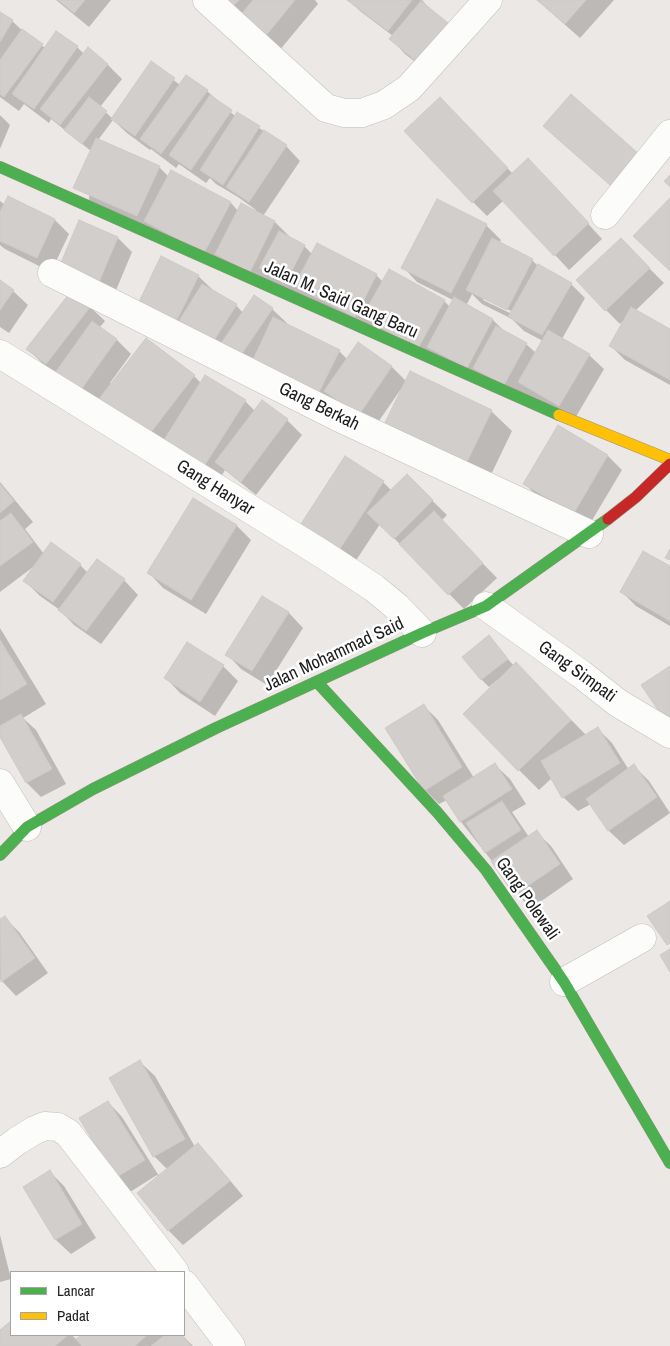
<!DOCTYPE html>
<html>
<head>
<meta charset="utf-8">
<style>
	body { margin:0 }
	#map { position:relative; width:670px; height:1346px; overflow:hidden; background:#ebe8e5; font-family:"Archivo Narrow",sans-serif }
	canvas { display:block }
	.legend { position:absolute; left:10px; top:1271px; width:175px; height:65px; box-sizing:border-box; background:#fff; border:1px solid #a5a5a5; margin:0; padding:6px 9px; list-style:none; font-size:15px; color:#1d1d1d }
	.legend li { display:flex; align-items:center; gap:10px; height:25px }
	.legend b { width:25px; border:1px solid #a5a5a5 }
</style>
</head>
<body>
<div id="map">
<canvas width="670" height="1346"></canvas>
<ul class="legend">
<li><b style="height:6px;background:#4caf50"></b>Lancar</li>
<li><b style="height:6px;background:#ffc107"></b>Padat</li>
</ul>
</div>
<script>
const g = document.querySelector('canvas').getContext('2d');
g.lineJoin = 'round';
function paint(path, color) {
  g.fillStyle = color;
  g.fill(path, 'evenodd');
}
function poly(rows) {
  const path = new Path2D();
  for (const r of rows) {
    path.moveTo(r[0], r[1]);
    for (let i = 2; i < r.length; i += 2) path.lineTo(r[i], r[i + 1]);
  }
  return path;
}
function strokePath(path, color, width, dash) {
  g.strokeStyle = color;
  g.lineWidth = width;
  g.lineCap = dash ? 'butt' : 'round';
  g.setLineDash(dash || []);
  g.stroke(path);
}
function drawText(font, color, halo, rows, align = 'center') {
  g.font = font + ' "Archivo Narrow",sans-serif';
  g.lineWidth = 5;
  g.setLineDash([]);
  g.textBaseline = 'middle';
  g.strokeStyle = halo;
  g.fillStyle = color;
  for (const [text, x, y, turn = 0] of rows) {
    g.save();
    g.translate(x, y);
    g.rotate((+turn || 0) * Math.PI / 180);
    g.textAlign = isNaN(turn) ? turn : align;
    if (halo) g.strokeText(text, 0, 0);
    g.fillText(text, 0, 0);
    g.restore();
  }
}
paint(poly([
	[56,0,111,0,89,27],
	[228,0,315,0,318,4,279,51],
	[348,0,422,0,430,9,436,78,405,54,391,39,393,36,360,11],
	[537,0,614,0,580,38],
	[0,13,12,21,24,32,45,48,77,47,84,54,88,49,108,65,122,79,100,107,113,119,151,63,180,85,207,91,235,116,237,113,286,146,300,161,263,216,275,222,289,236,288,238,304,246,312,254,376,275,383,282,444,301,450,307,453,300,417,282,403,267,486,225,501,240,499,243,532,260,538,266,571,284,585,298,562,339,589,355,604,369,574,420,89,202,91,151,51,119,49,123,24,104,19,111,0,97],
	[113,120,127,133,150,150,151,149,176,168,179,164,206,183,210,178,216,184,238,197,256,210,255,212,238,211,231,203,172,172,169,177,159,167,98,140],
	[472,294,482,304,512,319,524,331,543,341,536,353,526,344,505,332,493,320,466,306],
	[483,297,513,312,512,314,483,300],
	[454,113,513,174,543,174,602,239,569,270,504,200,487,216,473,202],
	[0,115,10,125,0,149],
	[0,201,5,205,55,220,69,234,51,272,5,249,0,245],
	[118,238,132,252,114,295,76,280],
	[635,254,664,283,635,311,670,330,670,385,625,360,611,346,624,320,620,324,606,310],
	[198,276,213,290,236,305,243,313,254,297,272,309,287,323,286,325,339,351,347,359,358,343,392,367,406,381,491,411,512,431,486,485,401,389,374,428,153,321],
	[0,281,13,291,28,305,9,333,0,327],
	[90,307,105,321,99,328,117,340,131,354,110,383,112,385,194,376,201,383,245,401,255,411,262,401,287,420,302,435,256,495,225,470,218,482,100,398,95,405,42,363,28,349],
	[608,456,622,470,588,527,539,498,525,484],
	[345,457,383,482,392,491,407,476,447,515,441,521,497,578,464,609,380,524,351,568,313,544],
	[0,482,33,522,25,529,44,554,80,565,88,573,124,580,138,595,101,644,74,625,60,610,40,596,25,581,37,564,0,592],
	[193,500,237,526,251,540,206,614,163,588,149,573],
	[670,568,670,626,636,606,622,592],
	[263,597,289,613,303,628,267,685,241,669,227,654],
	[0,628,46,704,23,718,36,730,66,784,41,797,27,783,0,735],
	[489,637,514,666,536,684,586,735,597,728,612,743,629,770,634,766,649,781,670,813,624,845,609,831,591,804,578,811,563,797,552,778,539,790,519,770,498,681,497,680,489,687,481,679],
	[188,643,223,666,238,681,215,716,180,693,166,678],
	[424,706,438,720,474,778,495,765,510,779,526,804,512,812,529,837,536,832,551,846,573,879,530,909,461,822,447,800,439,804,425,790],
	[4,917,19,932,48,973,16,996,0,979,0,921],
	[140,1062,155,1076,195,1147,198,1145,212,1159,243,1196,183,1245,169,1231,138,1193,158,1177,157,1175,130,1192,116,1177,108,1102,122,1117,159,1176,167,1169,154,1156,111,1079],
	[50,1172,64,1186,96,1238,71,1254,56,1240,25,1187],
	[0,1235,11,1279,0,1282],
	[11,1322,11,1335,72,1335,77,1340,82,1336,81,1335,182,1335,193,1346,0,1346,0,1332]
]), '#0003');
const building = poly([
	[58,0,85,0,74,13,58,0],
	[227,0,239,0,233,6,227,0],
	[253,0,295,0,264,38,239,17,253,0],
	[347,0,412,0,388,31,347,0],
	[537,0,586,0,565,24,537,0],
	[421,1,453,27,421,65,389,39,421,1],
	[0,12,13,20,0,42,0,12],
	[22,29,43,44,4,97,0,94,0,60,22,29],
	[56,31,78,46,34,109,12,94,56,31],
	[88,47,108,64,60,125,40,109,88,47],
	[151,61,175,78,135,136,111,119,151,61],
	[186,75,208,90,161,154,140,139,186,75],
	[571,94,639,154,611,186,543,126,571,94],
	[210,95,232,110,191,170,169,155,210,95],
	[89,97,107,111,82,144,64,130,89,97],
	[440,97,508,168,472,203,404,131,440,97],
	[237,112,260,126,223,185,200,170,237,112],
	[264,130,287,145,249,202,226,187,264,130],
	[96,138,160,166,137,216,73,188,96,138],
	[528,158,589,223,554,256,493,191,528,158],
	[171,170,231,202,204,253,144,221,171,170],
	[670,175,670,187,664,181,670,175],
	[8,196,55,219,37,258,0,241,0,212,8,196],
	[670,198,670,271,633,236,670,198],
	[437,199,487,224,451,293,401,268,437,199],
	[241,203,275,221,250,272,215,254,241,203],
	[79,220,118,237,99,282,60,265,79,220],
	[279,231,305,245,286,282,259,268,279,231],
	[492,238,533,259,507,310,466,290,492,238],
	[621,238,650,268,605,311,576,280,621,238],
	[317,243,377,274,355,317,294,286,317,243],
	[161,256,199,275,175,324,137,306,161,256],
	[538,264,572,283,542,335,508,317,538,264],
	[389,269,445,300,418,348,362,317,389,269],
	[0,280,14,290,0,310,0,280],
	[202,284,237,304,213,342,179,321,202,284],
	[72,290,91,306,46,364,26,349,72,290],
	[254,295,273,308,239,358,220,345,254,295],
	[454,297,493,319,467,368,427,347,454,297],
	[631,307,670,329,670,380,609,346,631,307],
	[273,317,340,350,317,396,251,364,273,317],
	[92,321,117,339,80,391,55,373,92,321],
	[496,326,527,343,504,385,473,368,496,326],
	[548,330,590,354,559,406,518,382,548,330],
	[146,338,195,375,148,436,99,399,146,338],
	[358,342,392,366,359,415,324,391,358,342],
	[410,371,492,410,465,466,383,427,410,371],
	[205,375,246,400,203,468,162,443,205,375],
	[262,400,288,419,241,482,215,462,262,400],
	[558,425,608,455,574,513,523,484,558,425],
	[345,456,384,481,336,555,297,530,345,456],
	[407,474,433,500,394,539,367,513,407,474],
	[0,484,14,501,0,513,0,484],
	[193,498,237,525,191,600,147,573,193,498],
	[434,511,483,563,448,595,399,544,434,511],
	[11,513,33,542,0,566,0,521,11,513],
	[51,542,81,564,53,602,23,581,51,542],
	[670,549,670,560,665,558,670,549],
	[643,551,670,566,670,621,620,592,643,551],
	[97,559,125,579,86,631,58,610,97,559],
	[262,596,289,612,252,671,225,655,262,596],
	[489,635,508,659,481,680,462,657,489,635],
	[0,640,27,684,0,700,0,640],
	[187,642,224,665,200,702,164,678,187,642],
	[516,662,571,720,518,771,463,714,516,662],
	[670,666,670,725,669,726,641,685,670,666],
	[424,704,462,767,424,791,385,728,424,704],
	[21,714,52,769,26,783,0,737,0,726,21,714],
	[598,727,620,763,562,798,541,761,598,727],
	[495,763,512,789,460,822,443,796,495,763],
	[634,764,657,797,608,831,586,799,634,764],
	[502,801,521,830,485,853,466,823,502,801],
	[537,830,560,864,514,895,491,861,537,830],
	[670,901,670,943,667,945,647,916,670,901],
	[5,916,35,958,1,982,0,919,5,916],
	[670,949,670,972,660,955,670,949],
	[140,1060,185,1139,153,1157,109,1078,140,1060],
	[108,1101,145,1160,115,1178,79,1118,108,1101],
	[198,1143,230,1181,168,1231,137,1193,198,1143],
	[50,1170,82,1224,55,1240,23,1187,50,1170],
	[11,1321,11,1335,68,1335,55,1346,0,1346,0,1330,11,1321],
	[81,1335,147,1335,135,1346,82,1346,76,1339,81,1335],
	[165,1335,182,1335,191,1346,151,1346,165,1335]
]);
paint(building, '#d2cecc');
strokePath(building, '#cecac6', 1);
const street = poly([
	[207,0,326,108,344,113,362,113,384,105,409,88,488,0],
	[605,215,670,134],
	[52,273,338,417,589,534],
	[0,354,324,555,374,588,397,607,422,633],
	[486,606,581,674,618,703,670,734],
	[0,783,27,827],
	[564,982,642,938],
	[0,1154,17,1141,35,1130,45,1126,58,1127,68,1133,175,1272],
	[184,1284,231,1346]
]);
const fast = poly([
	[0,167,559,415],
	[317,682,437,812,486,870,564,982,670,1163],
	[0,855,27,827,93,789,216,728,422,633,486,606,608,519]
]);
const slow = poly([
	[559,415,670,460]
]);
const jam = poly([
	[608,519,636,497,670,464]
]);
strokePath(street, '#c2c1c0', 29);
strokePath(fast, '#95937e', 12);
strokePath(slow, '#95937e', 12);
strokePath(jam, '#95937e', 12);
strokePath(street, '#fcfcfb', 28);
strokePath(fast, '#4caf50', 11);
strokePath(slow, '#ffc107', 11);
strokePath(jam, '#c62828', 11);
drawText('18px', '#1d1d1d', '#fff', [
	["Jalan M. Said Gang Baru",341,300,24],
	["Gang Berkah",319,407,26],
	["Gang Hanyar",215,488,32],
	["Jalan Mohammad Said",334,655,-25],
	["Gang Simpati",577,672,36],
	["Gang Polewali",527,899,55]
]);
</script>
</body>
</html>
